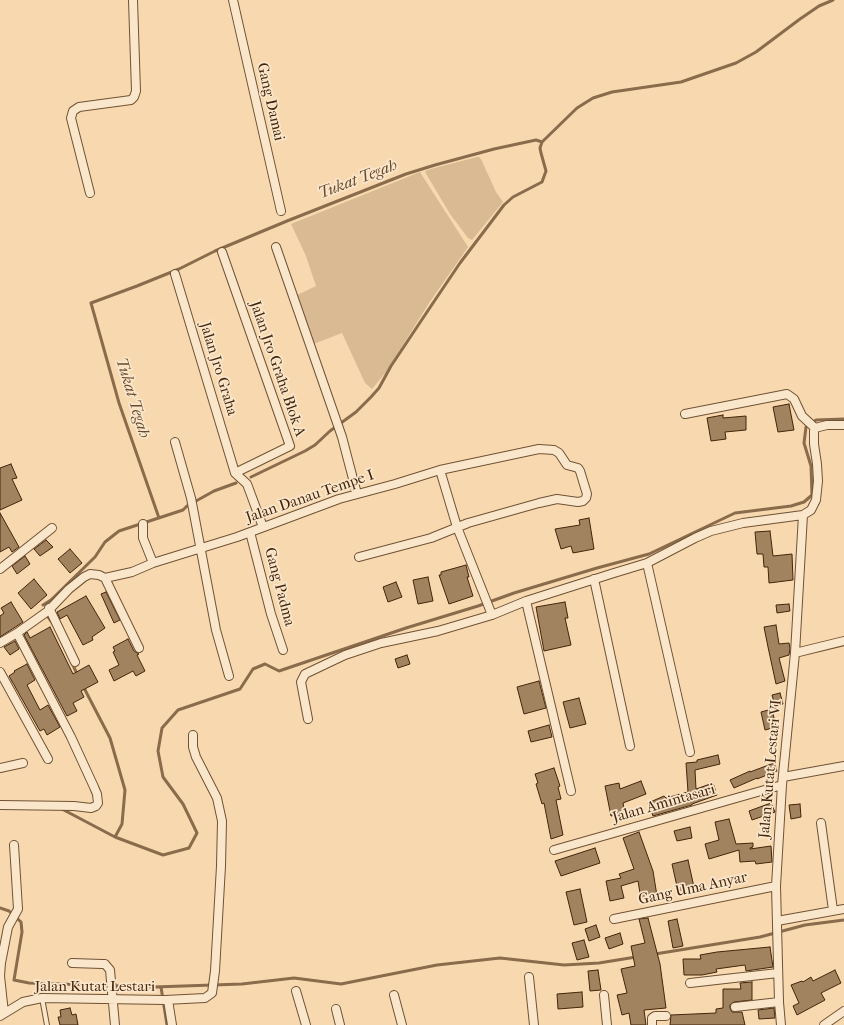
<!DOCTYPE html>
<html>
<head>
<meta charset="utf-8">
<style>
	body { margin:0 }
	canvas { display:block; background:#f8d9af }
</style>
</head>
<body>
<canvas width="844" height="1025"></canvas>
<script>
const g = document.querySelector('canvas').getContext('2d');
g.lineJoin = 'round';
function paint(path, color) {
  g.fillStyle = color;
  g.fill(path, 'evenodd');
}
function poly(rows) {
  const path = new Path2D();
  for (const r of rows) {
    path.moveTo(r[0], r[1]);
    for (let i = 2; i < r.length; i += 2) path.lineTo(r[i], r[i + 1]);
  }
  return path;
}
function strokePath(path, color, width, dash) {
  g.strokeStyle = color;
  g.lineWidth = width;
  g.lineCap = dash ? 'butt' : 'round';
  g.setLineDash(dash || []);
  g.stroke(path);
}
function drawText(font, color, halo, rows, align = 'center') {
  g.font = font + ' "IM FELL French Canon",serif';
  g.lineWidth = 3.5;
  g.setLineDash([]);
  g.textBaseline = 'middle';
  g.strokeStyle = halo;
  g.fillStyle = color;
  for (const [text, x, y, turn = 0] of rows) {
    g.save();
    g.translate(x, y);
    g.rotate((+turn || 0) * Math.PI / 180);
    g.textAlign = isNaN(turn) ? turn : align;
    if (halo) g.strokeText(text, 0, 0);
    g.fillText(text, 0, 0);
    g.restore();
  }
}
paint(poly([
	[477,157,479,157,481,159,496,192,503,202,472,240,468,238,450,214,425,172,427,170],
	[420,172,468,247,429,303,386,372,372,389,365,383,342,333,311,345,295,296,316,286,306,256,291,224]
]), '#d9ba93');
strokePath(poly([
	[251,477,305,451,315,445,330,431,356,412,371,397,379,388,391,366,429,309,460,263,504,205,513,197,542,182,546,171,541,153,540,148,542,142,577,108,593,98,612,92,681,82,736,63,756,52,800,19,819,6,833,0],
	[159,518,119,403,91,303,137,286,179,269,215,251,287,221,406,174,435,165,494,149,536,140,542,142],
	[43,605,51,600,95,557,105,542,119,531,183,510,187,506,214,491,236,483],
	[48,617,53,624],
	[72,663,78,676],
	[83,686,110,738,125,790,122,824,115,837],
	[60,808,115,837,163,855,189,848,197,833,183,804,163,777,158,751,162,728,178,710,240,689,253,669,265,664,279,671,406,628,478,606,514,593,597,568,649,554,735,513,791,506,804,502,812,495,811,466,804,443,806,427,816,420,844,419],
	[0,908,9,911,21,922,22,932,14,980,29,983,154,987,242,984,294,978,341,984,437,965,500,958,564,965,599,963,636,957],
	[655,954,760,937,805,925,844,920],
	[161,987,167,1025]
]), '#8a6c4c', 3);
const building = poly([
	[789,404,794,430,778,432,773,407,789,404],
	[723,415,723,418,746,416,746,430,725,432,726,439,711,441,707,418,723,415],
	[11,464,17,478,12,479,22,500,0,510,0,468,11,464],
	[0,513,19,547,12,552,9,547,0,552,0,513],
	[589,518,594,549,573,553,571,546,561,549,555,529,580,525,579,520,589,518],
	[770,531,773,556,792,554,793,580,769,583,768,567,764,567,763,554,757,554,755,532,770,531],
	[46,540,53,547,40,556,34,549,46,540],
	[70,549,82,563,70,573,58,559,70,549],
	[25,556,30,564,17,574,12,566,25,556],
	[466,565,469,577,467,577,473,596,449,604,439,575,441,575,441,572,466,565],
	[428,577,433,601,418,604,413,580,428,577],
	[34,579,47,595,31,609,18,593,34,579],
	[396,582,402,597,388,602,383,587,396,582],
	[106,592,120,620,114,623,101,594,106,592],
	[86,596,105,628,92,637,93,640,83,645,67,615,60,619,57,612,86,596],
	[11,602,23,622,0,637,0,616,4,613,1,608,11,602],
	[565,602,568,618,565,618,571,645,544,651,536,607,565,602],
	[789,604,790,611,777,613,776,605,789,604],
	[776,625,779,644,789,643,790,648,789,655,779,658,785,681,776,684,768,647,764,627,776,625],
	[50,627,73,674,89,665,98,682,81,691,84,697,73,703,77,711,67,716,24,635,27,632,30,638,50,627],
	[128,639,134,651,139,654,137,655,145,671,136,676,133,671,114,681,109,670,119,665,113,652,115,651,113,647,128,639],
	[15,641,19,649,10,655,4,647,15,641],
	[407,655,410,664,398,668,395,659,407,655],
	[27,664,35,680,27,685,40,710,48,705,60,727,47,735,44,729,40,731,9,676,15,672,14,671,27,664],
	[539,681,546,708,524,714,517,687,539,681],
	[780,693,783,704,775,706,772,695,780,693],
	[579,698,586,724,570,728,563,702,579,698],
	[772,709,776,727,765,730,761,712,772,709],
	[549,725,552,737,531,742,528,731,549,725],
	[718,755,720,764,695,770,696,789,713,783,717,795,692,804,692,805,653,816,648,803,664,796,666,798,688,792,686,763,697,762,697,760,718,755],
	[774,763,777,771,757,779,757,778,734,788,730,780,750,771,750,772,774,763],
	[554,768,560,786,558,787,561,799,556,800,563,835,551,839,544,803,542,804,536,784,538,783,535,774,554,768],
	[641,781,646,794,623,803,625,813,611,816,605,786,619,783,620,789,641,781],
	[771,803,775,812,752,820,749,811,771,803],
	[800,804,801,817,791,819,789,805,800,804],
	[729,819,736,844,753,843,753,847,750,848,750,849,771,846,772,862,756,864,755,861,740,862,739,850,709,859,705,844,719,840,715,822,729,819],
	[690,827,692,838,677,841,674,831,690,827],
	[639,832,653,871,657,896,641,899,638,881,621,886,624,898,610,901,606,881,621,878,619,874,634,869,623,838,639,832],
	[595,848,600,863,561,876,555,861,595,848],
	[688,860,694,887,678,891,672,864,688,860],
	[580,889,587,922,574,925,566,892,580,889],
	[648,918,660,964,666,1008,644,1010,646,1025,631,1025,629,1013,622,1015,617,995,627,993,621,969,635,966,631,946,645,943,639,919,648,918],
	[677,919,683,946,673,948,668,921,677,919],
	[596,925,600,937,589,941,585,929,596,925],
	[620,933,623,944,609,949,605,938,620,933],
	[584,940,589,957,577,960,572,943,584,940],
	[770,947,773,967,746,971,745,965,716,969,717,972,702,975,684,975,683,959,701,959,700,955,717,952,770,947],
	[598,970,601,990,590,991,588,971,598,970],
	[835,970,841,983,821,993,825,1000,797,1015,793,1006,799,1003,791,985,802,981,803,982,811,977,813,981,835,970],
	[752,982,752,1000,734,1002,730,1005,730,1008,732,1012,742,1012,745,1025,670,1025,671,1015,716,1013,716,1009,723,1008,723,989,741,989,740,983,752,982],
	[582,992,583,1007,558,1009,557,994,582,992],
	[70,1008,72,1015,76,1014,78,1025,60,1025,58,1017,61,1017,60,1010,70,1008],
	[774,1008,775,1018,759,1019,758,1010,774,1008]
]);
paint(building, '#a18360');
strokePath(building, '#43250b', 1);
const lane = poly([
	[42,998,47,1025]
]);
const street = poly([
	[233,0,281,211],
	[90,193,71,118,73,111,79,107,131,100,134,97,136,91,133,0],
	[276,247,342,437,357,494],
	[222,252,290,446,235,473,247,484,263,527],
	[175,274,235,473],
	[685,414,787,394,794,399,802,416,815,428],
	[175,442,191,498,216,630,229,676],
	[440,470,457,527,492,615],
	[143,524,143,538,153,563],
	[250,532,271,614,283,650],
	[647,563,690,752],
	[0,569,52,528],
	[105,578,139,648],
	[594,579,630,746],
	[526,601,571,791],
	[49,608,75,662],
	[0,643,17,633,48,611,69,589,84,577,90,574,99,575,105,578,132,572,153,563,237,537,339,499,395,484,440,470,539,449,554,450,559,453,567,465,578,468,580,471,587,494,586,498,583,501,578,502,557,499,539,503,468,523,431,538,359,557],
	[795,653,844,641],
	[0,672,48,759],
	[308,719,301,682,305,674,345,655,381,643,438,631,492,615,526,601,614,573,647,563,695,538,711,531,743,523,803,515,811,510,816,500,818,481,817,464,814,444,814,431,815,428,827,425,844,425],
	[0,768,23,763],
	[783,777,844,766],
	[0,805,74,806,91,808,96,806,98,803,97,794,94,787,71,737,17,633],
	[821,823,833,910],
	[554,850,782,785],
	[614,919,776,886],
	[777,921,844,909],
	[72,963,102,964,105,964,110,970,115,1025],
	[529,977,534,1025],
	[690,983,778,973],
	[296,991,306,1025],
	[394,995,402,1025],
	[604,995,607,1025],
	[168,1000,172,1025],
	[735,1007,779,1002],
	[336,1009,340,1025],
	[4,1013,0,976,1,963,8,927,18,909,14,845],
	[0,1016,23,1002,42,998,165,1000,205,998,212,993,215,971,221,866,222,821,217,798,196,757,193,747,193,735],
	[652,1025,652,1018,655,1016,666,1016],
	[781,1025,779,1002,776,886,782,785,795,653,803,515],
	[824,1025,844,1011]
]);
strokePath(lane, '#705234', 6);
strokePath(street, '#705234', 10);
strokePath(lane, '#fae6cb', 4);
strokePath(street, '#fae6cb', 8);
drawText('15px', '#43250b', '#fae6cb', [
	["Gang Damai",270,102,77],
	["Jalan Jro Graha",218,369,73],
	["Jalan Jro Graha Blok A",277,369,71],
	["Jalan Danau Tempe I",310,497,-19],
	["Gang Padma",279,587,75],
	["Jalan Kutat Lestari VI",771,769,-85],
	["Jalan Amintasari",664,804,-16],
	["Gang Uma Anyar",693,889,-12],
	["Jalan Kutat Lestari",95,987]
]);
drawText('italic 16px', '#67492b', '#fae6cb', [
	["Tukat Tegah",358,180,-21],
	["Tukat Tegah",132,398,73]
]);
</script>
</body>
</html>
